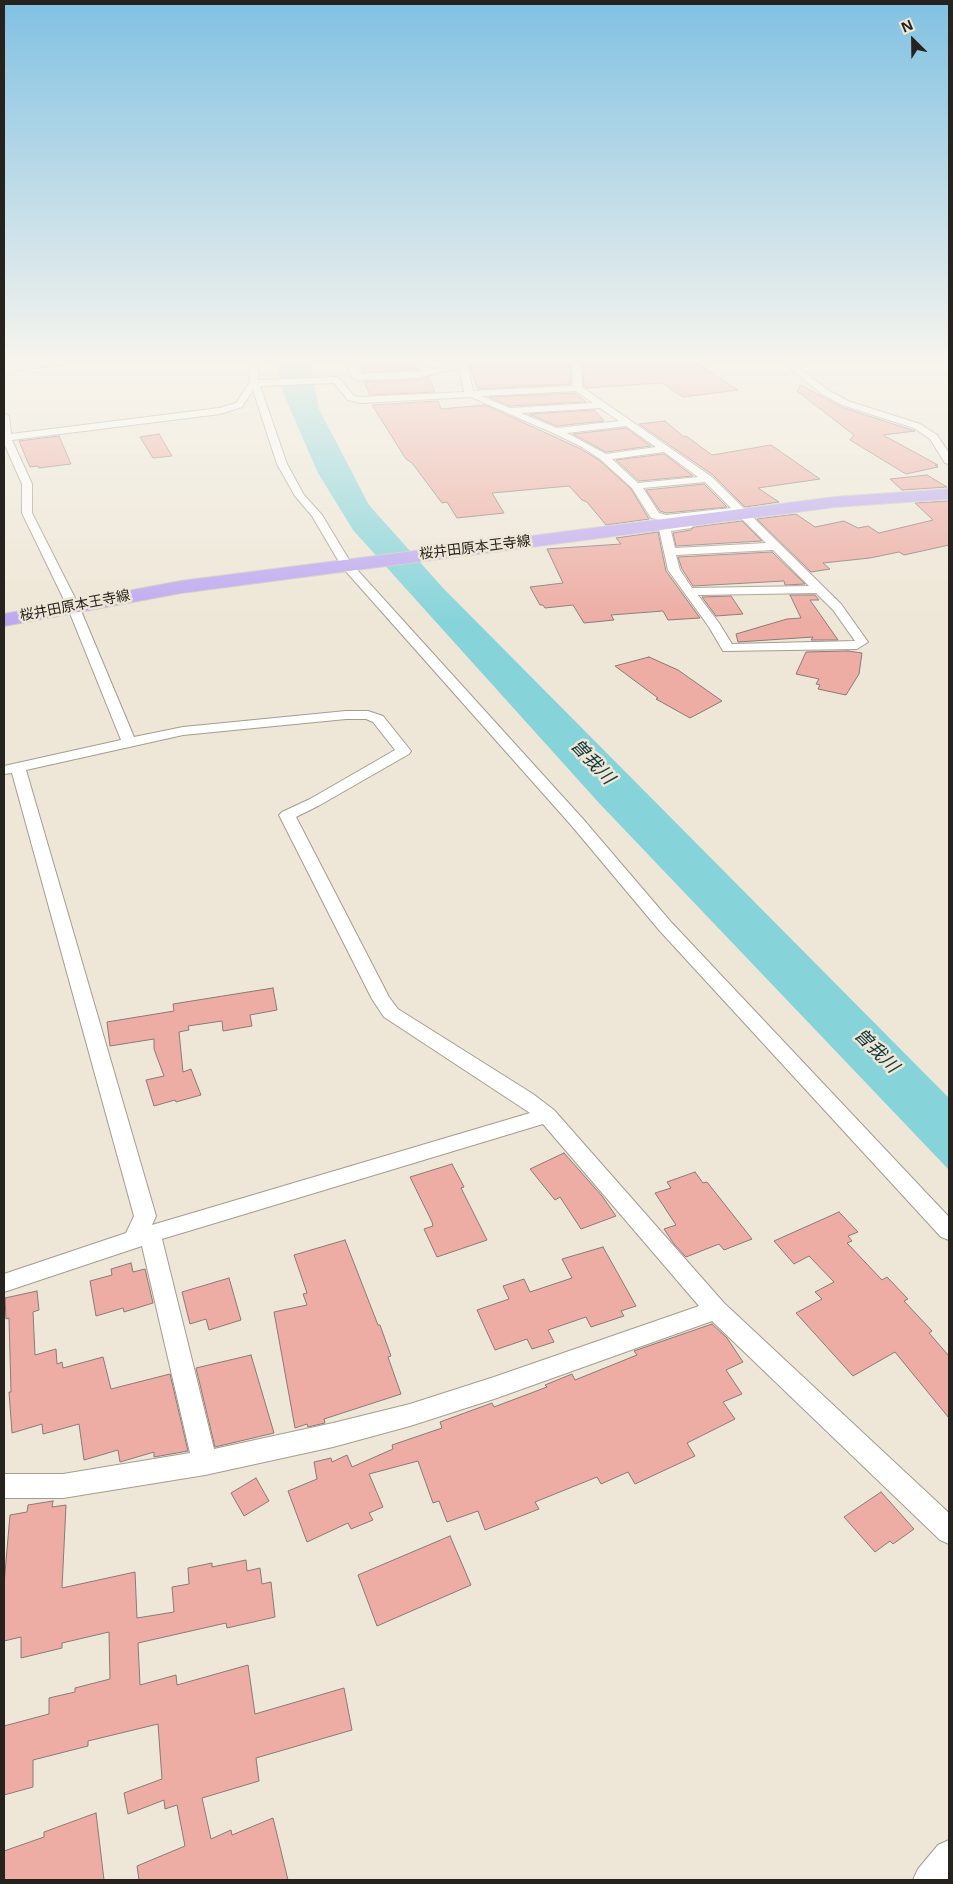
<!DOCTYPE html>
<html>
<head>
<meta charset="utf-8">
<style>
	body { margin:0 }
	#map { position:relative; width:953px; height:1884px; overflow:hidden; background:#eee7d7; font-family:"Open Sans",sans-serif }
	canvas { display:block }
	.frame { position:absolute; inset:0; border:5px solid #26231e; pointer-events:none }
	.north { position:absolute; left:888px; top:15px; width:50px; height:50px; -webkit-text-stroke:4px #eee7d7; paint-order:stroke; rotate:337deg; font-size:14px; font-weight:700; line-height:20px; text-align:center; color:#26231e }
	.north::after { content:''; display:block; margin:auto; width:18px; height:22px; background:#26231e; clip-path:polygon(50% 0,100% 100%,50% 72%,0 100%) }
</style>
</head>
<body>
<div id="map">
<canvas width="953" height="1884"></canvas>
<div class="frame"></div>
<div class="north">N</div>
</div>
<script>
const g = document.querySelector('canvas').getContext('2d');
g.lineJoin = 'round';
function paint(path, color) {
  g.fillStyle = color;
  g.fill(path, 'evenodd');
}
function poly(rows) {
  const path = new Path2D();
  for (const r of rows) {
    path.moveTo(r[0], r[1]);
    for (let i = 2; i < r.length; i += 2) path.lineTo(r[i], r[i + 1]);
  }
  return path;
}
function strokePath(path, color, width, dash) {
  g.strokeStyle = color;
  g.lineWidth = width;
  g.lineCap = dash ? 'butt' : 'round';
  g.setLineDash(dash || []);
  g.stroke(path);
}
function drawText(font, color, halo, rows, align = 'center') {
  g.font = font + ' "Open Sans","Noto Sans JP",sans-serif';
  g.lineWidth = 5;
  g.setLineDash([]);
  g.textBaseline = 'middle';
  g.strokeStyle = halo;
  g.fillStyle = color;
  for (const [text, x, y, turn = 0] of rows) {
    g.save();
    g.translate(x, y);
    g.rotate((+turn || 0) * Math.PI / 180);
    g.textAlign = isNaN(turn) ? turn : align;
    if (halo) g.strokeText(text, 0, 0);
    g.fillText(text, 0, 0);
    g.restore();
  }
}
paint(poly([
	[278,358,310,358,319,409,369,505,443,588,949,1098,949,1170,599,803,353,530,318,473,280,386]
]), '#86d4da');
const building = poly([
	[516,358,570,358,571,384,478,389,469,366,499,363,504,360,516,358],
	[582,358,689,358,738,390,683,397,662,383,587,388,584,386,582,358],
	[388,359,391,362,402,361,417,369,362,372,361,369,365,368,358,365,388,359],
	[429,377,435,392,370,395,364,382,417,380,429,377],
	[801,385,841,407,915,431,883,435,938,465,935,465,938,467,906,474,850,440,854,435,797,391,801,385],
	[575,393,586,402,510,406,489,397,575,393],
	[438,401,441,409,485,405,581,449,599,460,631,489,649,519,606,525,587,502,582,500,569,486,492,493,504,513,457,518,447,502,442,503,412,463,406,459,372,405,438,401],
	[594,410,604,421,557,426,529,414,594,410],
	[665,421,684,437,686,436,712,455,771,445,820,479,758,488,779,502,745,507,713,475,639,424,665,421],
	[626,428,651,446,606,452,573,434,626,428],
	[159,434,172,456,153,458,140,437,159,434],
	[59,436,71,464,39,468,38,466,30,467,19,441,59,436],
	[664,454,693,476,639,481,616,460,664,454],
	[927,475,947,487,902,490,890,479,927,475],
	[704,484,727,507,666,513,660,511,646,490,704,484],
	[949,501,949,545,904,555,899,552,870,558,823,563,830,569,811,572,757,519,796,514,815,527,844,521,858,528,868,526,879,533,933,520,915,503,949,501],
	[742,521,762,541,676,546,673,533,691,530,694,527,742,521],
	[658,532,666,571,700,618,668,620,663,611,611,615,614,620,584,623,573,605,545,608,543,605,540,605,530,587,563,583,547,549,621,544,616,538,658,532],
	[772,552,805,584,785,585,784,581,693,586,682,569,678,557,772,552],
	[790,595,815,595,819,600,810,600,838,640,811,640,813,637,738,642,736,634,787,619,801,618,790,595],
	[731,596,743,614,716,616,702,597,731,596],
	[848,651,862,653,859,674,846,695,818,689,820,685,816,684,819,679,796,674,806,652,848,651],
	[649,657,678,670,722,701,690,718,656,699,658,698,615,666,649,657],
	[273,988,277,1010,250,1015,252,1026,223,1031,222,1021,188,1026,189,1030,179,1032,183,1072,191,1069,201,1095,176,1102,175,1100,154,1106,146,1080,164,1076,154,1049,154,1039,110,1046,107,1022,174,1011,173,1004,273,988],
	[564,1153,602,1196,616,1216,581,1229,560,1197,555,1200,530,1169,564,1153],
	[452,1164,464,1187,461,1188,487,1240,437,1257,424,1229,433,1226,432,1222,410,1177,452,1164],
	[695,1172,703,1183,707,1182,752,1239,724,1250,719,1244,686,1257,674,1244,664,1229,676,1225,655,1193,671,1188,667,1182,695,1172],
	[839,1212,858,1232,848,1236,852,1241,847,1243,882,1280,887,1277,908,1299,904,1301,932,1331,929,1333,949,1356,949,1418,895,1352,853,1376,796,1313,822,1299,815,1292,834,1282,809,1256,794,1264,774,1241,839,1212],
	[345,1240,378,1325,380,1325,391,1356,388,1357,401,1394,324,1419,325,1423,308,1427,307,1424,295,1428,274,1312,307,1305,303,1294,307,1293,294,1255,345,1240],
	[603,1247,636,1306,621,1311,624,1316,591,1327,586,1317,548,1330,554,1342,532,1349,527,1339,495,1350,477,1310,509,1299,503,1286,524,1279,530,1292,572,1278,562,1259,603,1247],
	[131,1263,133,1272,145,1269,153,1303,124,1312,123,1308,96,1316,90,1281,112,1275,111,1269,131,1263],
	[229,1278,241,1320,209,1330,206,1319,190,1324,182,1292,229,1278],
	[37,1291,39,1310,33,1312,35,1355,56,1349,57,1364,62,1362,63,1368,103,1357,111,1389,170,1374,188,1451,154,1457,154,1452,120,1462,118,1450,84,1460,79,1424,43,1434,42,1424,12,1433,9,1392,11,1392,9,1318,6,1319,5,1298,37,1291],
	[712,1324,727,1338,743,1362,726,1370,742,1394,723,1402,735,1419,687,1443,695,1456,635,1484,628,1472,601,1484,597,1477,535,1502,539,1509,485,1530,478,1511,447,1522,439,1501,433,1503,418,1461,369,1474,383,1507,369,1513,373,1520,351,1529,348,1523,307,1542,288,1491,317,1479,314,1462,331,1458,332,1462,347,1455,352,1467,393,1449,392,1445,442,1428,440,1422,492,1403,494,1407,547,1387,545,1385,572,1374,575,1380,637,1355,634,1351,712,1324],
	[251,1355,274,1433,215,1447,196,1368,251,1355],
	[256,1478,269,1501,244,1516,231,1493,256,1478],
	[881,1492,914,1529,893,1544,890,1541,875,1552,844,1517,881,1492],
	[53,1501,52,1507,66,1505,62,1588,135,1572,137,1618,174,1612,172,1587,189,1584,188,1568,212,1563,212,1567,246,1560,247,1571,260,1568,262,1584,271,1582,275,1617,227,1628,226,1623,138,1643,140,1685,176,1675,177,1685,248,1665,255,1714,344,1688,352,1730,256,1758,259,1781,202,1798,211,1839,231,1830,232,1835,273,1818,288,1880,139,1880,137,1866,185,1846,177,1805,165,1809,164,1800,128,1814,124,1793,162,1779,158,1724,88,1741,88,1746,33,1760,33,1787,4,1795,4,1726,49,1714,49,1698,75,1692,75,1688,110,1679,109,1632,62,1643,62,1648,21,1658,21,1637,4,1641,4,1584,10,1515,27,1512,28,1505,53,1501],
	[450,1536,471,1585,377,1626,358,1575,450,1536],
	[96,1813,104,1880,4,1880,4,1851,44,1837,44,1832,96,1813]
]);
paint(building, '#edada4');
strokePath(building, '#8a7976', 1);
const minor = poly([
	[70,358,93,358,89,361,4,372,4,366,70,358],
	[249,358,257,358,258,380,336,377,339,378,354,396,361,397,464,392,459,368,417,378,356,380,352,377,344,358,352,358,359,374,424,371,401,358,412,358,433,369,458,363,457,358,503,358,499,361,467,364,473,391,573,386,572,358,580,358,582,387,712,477,841,604,868,642,857,649,723,651,709,627,668,570,659,529,665,526,691,524,693,526,691,528,671,531,675,548,766,543,735,512,730,514,666,521,651,518,632,488,600,459,582,447,553,433,471,397,361,403,348,400,334,383,260,386,287,464,304,495,322,515,351,563,583,819,671,922,949,1217,949,1240,941,1237,659,930,571,825,342,567,312,516,295,496,277,464,253,390,242,407,220,414,12,440,32,484,32,513,79,606,134,737,183,727,346,711,368,711,383,716,411,751,409,754,320,805,296,817,389,997,398,1009,533,1094,554,1110,724,1303,949,1513,949,1544,940,1540,712,1321,494,1399,410,1426,333,1447,205,1475,63,1498,4,1498,4,1474,63,1474,190,1453,142,1246,4,1292,4,1274,126,1233,134,1216,12,773,4,774,4,766,121,740,67,606,22,513,22,484,4,443,4,413,9,416,11,434,219,408,236,403,250,382,249,358],
	[576,391,593,403,510,408,481,396,576,391],
	[600,408,619,421,557,428,521,413,600,408],
	[626,426,656,447,606,454,567,433,626,426],
	[664,452,698,477,638,483,612,459,664,452],
	[705,482,731,508,666,515,659,513,643,488,705,482],
	[773,550,809,586,692,588,680,570,676,555,773,550],
	[816,593,833,610,855,641,732,644,719,623,698,595,816,593],
	[346,719,366,719,373,722,395,750,310,799,282,812,279,815,372,999,384,1017,530,1113,152,1225,156,1216,26,770,183,735,346,719],
	[543,1124,699,1306,494,1377,410,1404,333,1423,214,1449,162,1239,543,1124],
	[777,358,786,358,828,390,848,401,920,424,937,435,949,453,949,464,945,463,930,439,914,428,842,405,822,394,777,358],
	[949,1840,949,1880,913,1880,918,1869,938,1845,949,1840]
]);
const primary = poly([
	[949,489,949,499,835,507,181,593,4,626,4,614,181,581,835,497,949,489]
]);
strokePath(minor, '#a49d8f', 2);
strokePath(primary, '#cbcac9', 2);
paint(minor, '#fff');
paint(primary, '#bea9f1');
const sky = g.createLinearGradient(0, 0, 0, 622);
sky.addColorStop(0, '#81c1e2');
sky.addColorStop(0.58, '#f7f4ed');
sky.addColorStop(1, '#f7f4ed00');
g.fillStyle = sky;
g.fillRect(0, 0, 953, 622);
drawText('14px', '#26231e', '#eee7d7', [
	["桜井田原本王寺線",475,548,-7],
	["桜井田原本王寺線",75,606,-11]
]);
drawText('italic 18px', '#0f3639', '#eee7d7', [
	["曽我川",592,762,47],
	["曽我川",876,1051,45]
]);
</script>
</body>
</html>
